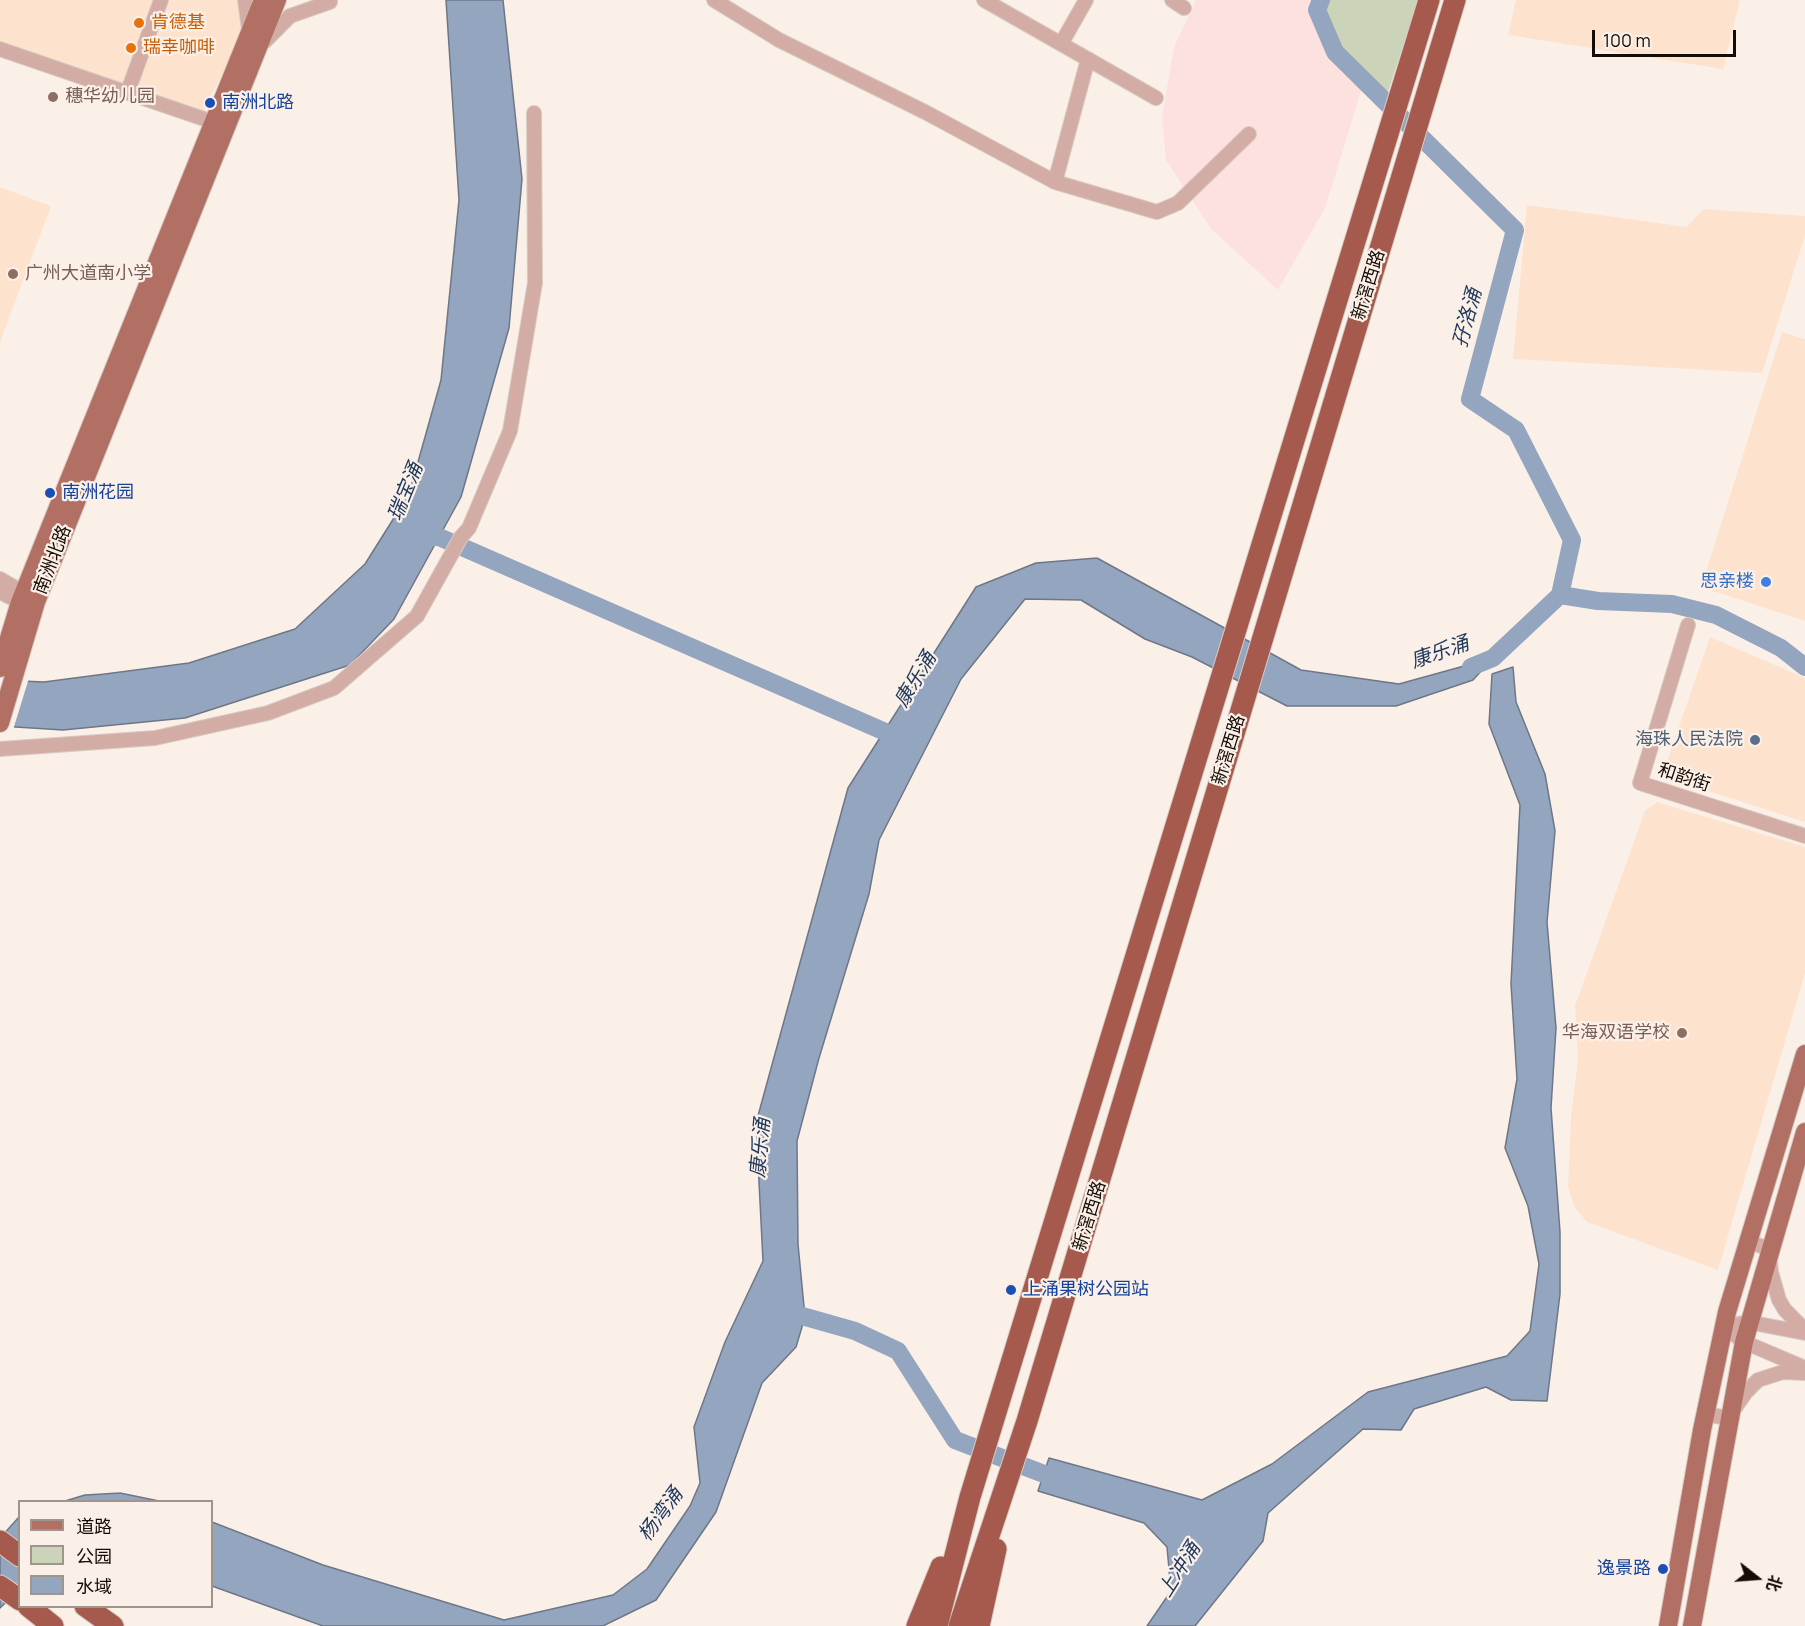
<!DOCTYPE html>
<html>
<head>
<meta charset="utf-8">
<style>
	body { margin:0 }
	#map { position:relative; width:1805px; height:1626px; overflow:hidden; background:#fbf0e8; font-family:Manrope,"Noto Sans SC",sans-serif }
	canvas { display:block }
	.legend { position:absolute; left:18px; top:1500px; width:195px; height:108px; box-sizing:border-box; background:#fbf0e8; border:2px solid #9f958d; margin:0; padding:8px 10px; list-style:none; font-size:18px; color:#150c05 }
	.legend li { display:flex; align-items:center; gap:12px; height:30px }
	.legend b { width:30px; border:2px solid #9f958d }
	.north { position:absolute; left:1727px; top:1548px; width:60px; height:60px; -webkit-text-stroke:4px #fbf0e8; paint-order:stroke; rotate:107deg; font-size:16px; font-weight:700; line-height:24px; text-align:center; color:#150c05 }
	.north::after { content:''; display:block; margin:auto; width:21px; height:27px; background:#150c05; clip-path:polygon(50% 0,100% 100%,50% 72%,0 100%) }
	.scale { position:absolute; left:1592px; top:30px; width:144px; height:27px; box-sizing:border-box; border:3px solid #150c05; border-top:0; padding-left:8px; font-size:18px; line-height:21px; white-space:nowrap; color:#150c05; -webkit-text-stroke:4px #fbf0e8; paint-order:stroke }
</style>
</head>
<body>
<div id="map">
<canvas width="1805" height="1626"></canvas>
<ul class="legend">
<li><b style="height:8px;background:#b27065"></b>道路</li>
<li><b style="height:16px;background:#cbd3b8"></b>公园</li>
<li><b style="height:16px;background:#94a5bf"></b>水域</li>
</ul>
<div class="north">北</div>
<div class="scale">100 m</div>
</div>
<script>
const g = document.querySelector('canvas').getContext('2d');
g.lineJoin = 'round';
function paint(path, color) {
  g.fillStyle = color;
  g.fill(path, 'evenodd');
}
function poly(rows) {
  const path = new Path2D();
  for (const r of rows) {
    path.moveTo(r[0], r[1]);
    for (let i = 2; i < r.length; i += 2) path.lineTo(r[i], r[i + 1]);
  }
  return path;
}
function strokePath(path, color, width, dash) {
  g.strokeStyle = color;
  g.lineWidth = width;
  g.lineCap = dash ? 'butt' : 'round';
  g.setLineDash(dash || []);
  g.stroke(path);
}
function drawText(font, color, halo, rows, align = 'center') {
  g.font = font + ' Manrope,"Noto Sans SC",sans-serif';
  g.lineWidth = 4.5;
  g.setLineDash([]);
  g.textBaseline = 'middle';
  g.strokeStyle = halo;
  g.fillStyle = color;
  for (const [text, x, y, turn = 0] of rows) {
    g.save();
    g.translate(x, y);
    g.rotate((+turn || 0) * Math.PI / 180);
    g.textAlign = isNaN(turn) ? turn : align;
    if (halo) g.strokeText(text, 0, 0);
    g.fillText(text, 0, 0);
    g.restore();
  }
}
paint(poly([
	[0,0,238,0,242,10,242,33,203,113,0,42],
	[1516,0,1740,0,1723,69,1508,35],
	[0,187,51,206,0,342],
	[1527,205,1687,227,1703,209,1805,216,1805,235,1762,373,1513,359],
	[1782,332,1805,339,1805,621,1701,587],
	[1710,637,1805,678,1805,822,1662,776],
	[1657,802,1805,847,1805,973,1718,1270,1587,1222,1575,1208,1568,1187,1571,1117,1578,1060,1575,1006,1645,811]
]), '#fde3cd');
paint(poly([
	[1196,0,1315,0,1327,49,1362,88,1325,208,1278,290,1211,229,1166,160,1162,117,1174,47]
]), '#fce1df');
paint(poly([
	[1327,0,1418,0,1388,92,1338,48,1325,7]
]), '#cbd3b8');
const water = poly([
	[446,0,503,0,522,179,509,328,461,497,394,619,350,665,185,718,63,730,0,726,0,680,44,682,189,663,295,629,365,564,409,494,441,380,459,200,446,0],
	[1097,558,1301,670,1399,684,1493,658,1473,680,1396,706,1287,706,1192,657,1145,639,1081,600,1025,599,961,679,879,840,869,894,819,1058,797,1141,798,1244,805,1317,796,1347,762,1383,716,1512,656,1600,603,1626,323,1626,212,1586,212,1522,323,1565,504,1620,613,1595,647,1569,690,1506,700,1483,694,1427,725,1342,763,1261,756,1123,848,788,976,587,1036,563,1097,558],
	[1513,667,1516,702,1545,774,1555,831,1547,922,1556,1028,1551,1108,1560,1232,1560,1294,1547,1401,1511,1400,1486,1387,1414,1409,1401,1430,1363,1429,1268,1513,1263,1541,1195,1626,1147,1626,1171,1591,1167,1547,1144,1523,1038,1491,1049,1458,1202,1500,1272,1464,1368,1392,1507,1356,1530,1331,1539,1264,1528,1206,1505,1148,1517,1079,1511,984,1520,805,1489,724,1492,674,1513,667],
	[120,1493,159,1501,65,1501,85,1495,120,1493],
	[19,1517,19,1590,0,1608,0,1538,19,1517]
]);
paint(water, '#94a5bf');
strokePath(water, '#6e7787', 1.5);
paint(poly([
	[0,677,29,678,13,730,0,729]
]), '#fbf0e8');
strokePath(poly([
	[1321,0,1317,10,1335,52,1515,230,1470,399,1516,430,1572,540,1560,595,1493,658,1471,667],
	[416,537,439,537,906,741],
	[1560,595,1598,601,1672,604,1716,615,1781,648,1805,667],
	[781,1310,855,1331,898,1351,955,1440,1065,1482]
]), '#94a5bf', 18);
const minor = poly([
	[245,0,249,30],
	[714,0,779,40,925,112,1055,182,1157,212,1178,203,1249,134],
	[984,0,1156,98],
	[1172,0,1184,8],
	[264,42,290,16,330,2],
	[1061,44,1086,0],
	[0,49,213,122],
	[128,91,161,0],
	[1055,182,1088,59],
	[0,579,31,597],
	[0,592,20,602,28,602],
	[1688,625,1640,783,1805,836],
	[0,749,155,738,268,713,334,688,417,616,461,537,469,528,510,431,535,283,534,113],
	[1747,1241,1769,1249,1771,1272,1779,1300,1785,1310,1805,1330],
	[1724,1327,1744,1342,1805,1368],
	[1724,1327,1748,1322,1805,1333],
	[1705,1414,1728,1418,1746,1392,1758,1380,1783,1372,1805,1373]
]);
const major = poly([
	[0,668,20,602,61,500,263,0],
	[0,723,36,602,277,0],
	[1668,1626,1702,1430,1727,1312,1805,1054],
	[1692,1626,1744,1342,1805,1132]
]);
const highway = poly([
	[0,1541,20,1556],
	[0,1586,20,1600],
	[28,1606,53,1626],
	[85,1606,113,1626],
	[917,1626,941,1567],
	[937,1626,970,1497,1429,0],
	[959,1626,1027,1421,1455,0],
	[979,1626,996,1549]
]);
strokePath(minor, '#d6ccc4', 16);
strokePath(major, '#d6ccc4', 20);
strokePath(highway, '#d6ccc4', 23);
strokePath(minor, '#d3ada5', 14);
strokePath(major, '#b27065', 18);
strokePath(highway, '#a55a4d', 21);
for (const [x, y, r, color] of [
	[139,23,6,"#e8710a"],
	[131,48,6,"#e8710a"],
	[53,97,6,"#8d6e63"],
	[210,103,6,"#1a4fb4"],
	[13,274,6,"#8d6e63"],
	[50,493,6,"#1a4fb4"],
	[1766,582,6,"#3f7fe0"],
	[1755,740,6,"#5c6f8a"],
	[1682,1033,6,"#8d6e63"],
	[1011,1290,6,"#1a4fb4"],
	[1663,1569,6,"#1a4fb4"]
]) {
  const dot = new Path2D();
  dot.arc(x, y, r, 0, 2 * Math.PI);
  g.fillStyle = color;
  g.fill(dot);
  strokePath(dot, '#fbf0e8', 2);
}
drawText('18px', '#c56008', '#fbf0e8', [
	["肯德基",151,23],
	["瑞幸咖啡",143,48]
], 'left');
drawText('18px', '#785e54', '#fbf0e8', [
	["穗华幼儿园",65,97],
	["广州大道南小学",25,274],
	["华海双语学校",1670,1033,"right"]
], 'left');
drawText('18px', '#164399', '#fbf0e8', [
	["南洲北路",222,103],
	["南洲花园",62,493],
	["上涌果树公园站",1023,1290],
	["逸景路",1651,1569,"right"]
], 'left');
drawText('18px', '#150c05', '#fbf0e8', [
	["新滘西路",1369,285,-73],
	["南洲北路",53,560,-69],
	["新滘西路",1229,750,-73],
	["和韵街",1684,778,18],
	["新滘西路",1090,1216,-73]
]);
drawText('18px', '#366cbe', '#fbf0e8', [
	["思亲楼",1754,582]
], 'right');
drawText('18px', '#4e5e75', '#fbf0e8', [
	["海珠人民法院",1743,740]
], 'right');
drawText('italic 20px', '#1e385c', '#fbf0e8', [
	["孖洛涌",1468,318,-75],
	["瑞宝涌",406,492,-68],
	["康乐涌",1440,653,-19],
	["康乐涌",916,680,-59],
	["康乐涌",761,1148,-85],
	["杨湾涌",661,1515,-54],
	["上冲涌",1180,1570,-58]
]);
</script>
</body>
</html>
